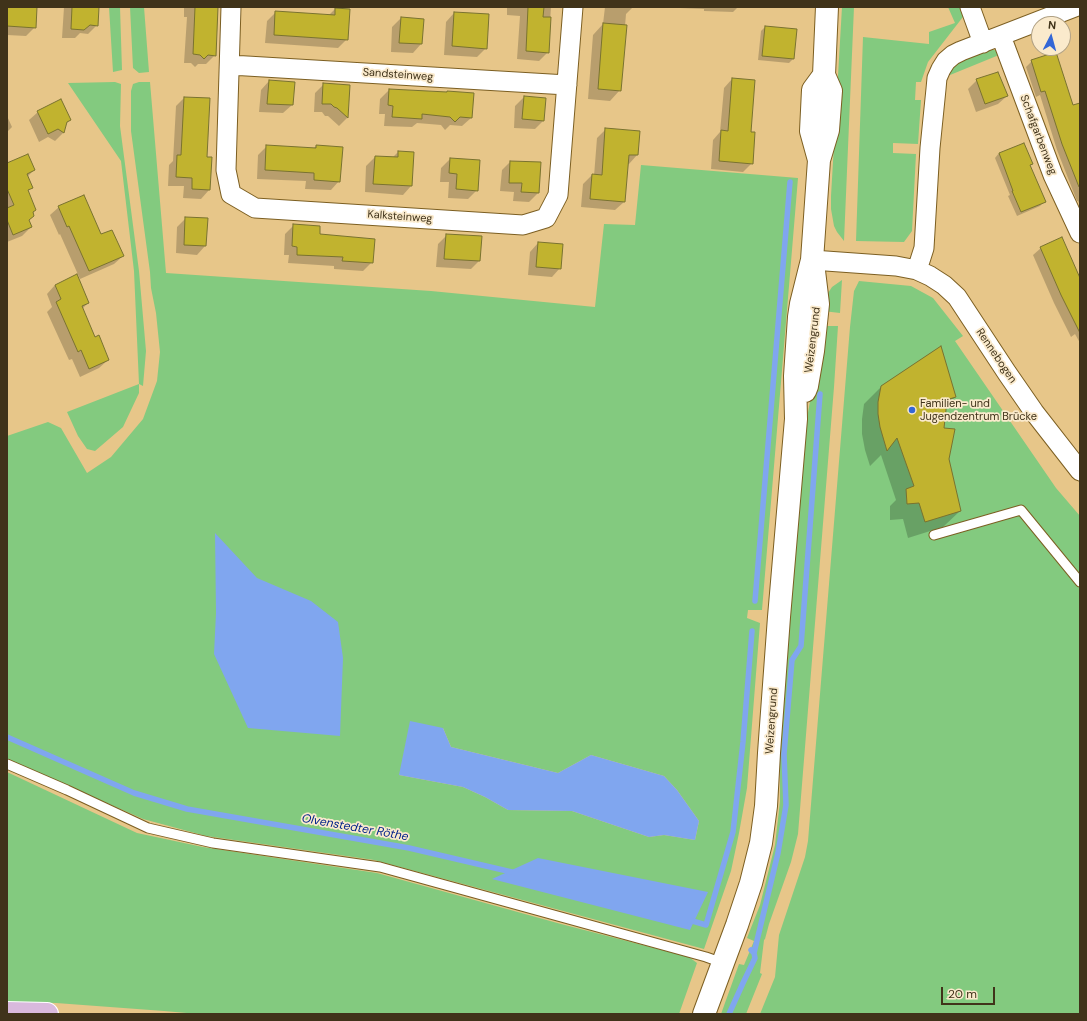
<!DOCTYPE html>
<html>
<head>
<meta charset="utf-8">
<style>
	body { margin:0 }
	#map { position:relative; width:1087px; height:1021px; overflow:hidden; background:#e7c689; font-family:"DM Sans",sans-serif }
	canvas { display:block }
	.frame { position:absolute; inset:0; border:8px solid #40331a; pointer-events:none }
	.north { position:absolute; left:1031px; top:16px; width:40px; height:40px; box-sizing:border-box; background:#faeacc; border:1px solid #b0a185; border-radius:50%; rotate:6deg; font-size:11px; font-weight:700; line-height:16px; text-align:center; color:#40331a }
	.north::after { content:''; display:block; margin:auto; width:14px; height:18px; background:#3467d6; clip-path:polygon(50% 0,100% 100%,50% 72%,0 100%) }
	.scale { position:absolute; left:941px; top:987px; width:54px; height:18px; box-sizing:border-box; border:2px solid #40331a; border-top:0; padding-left:5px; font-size:12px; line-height:14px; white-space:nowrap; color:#40331a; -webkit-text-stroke:3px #faeacc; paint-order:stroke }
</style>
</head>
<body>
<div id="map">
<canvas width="1087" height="1021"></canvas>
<div class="frame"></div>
<div class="north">N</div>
<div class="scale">20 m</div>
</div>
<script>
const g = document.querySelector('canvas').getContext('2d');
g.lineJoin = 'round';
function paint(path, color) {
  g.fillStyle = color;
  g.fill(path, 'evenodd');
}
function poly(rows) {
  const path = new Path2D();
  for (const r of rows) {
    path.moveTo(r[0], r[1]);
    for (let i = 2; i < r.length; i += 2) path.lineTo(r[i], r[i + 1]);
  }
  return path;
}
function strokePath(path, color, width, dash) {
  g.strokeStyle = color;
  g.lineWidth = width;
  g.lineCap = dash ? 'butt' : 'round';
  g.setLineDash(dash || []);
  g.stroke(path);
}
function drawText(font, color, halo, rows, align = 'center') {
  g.font = font + ' "DM Sans",sans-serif';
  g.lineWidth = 3.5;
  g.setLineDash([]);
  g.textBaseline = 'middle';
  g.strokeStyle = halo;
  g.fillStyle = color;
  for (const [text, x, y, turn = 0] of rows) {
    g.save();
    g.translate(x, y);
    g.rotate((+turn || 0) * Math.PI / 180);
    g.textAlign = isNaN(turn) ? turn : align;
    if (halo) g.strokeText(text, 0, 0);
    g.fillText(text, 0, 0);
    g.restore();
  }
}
paint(poly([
	[109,7,120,7,122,70,113,72],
	[130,7,144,7,149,72,139,73,133,68],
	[842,7,854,7,844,241,837,232,834,226,831,209,831,196],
	[948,7,964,7,966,13,928,62,921,82,916,82,915,100,921,100,918,144,893,143,893,153,916,154,912,231,904,242,856,241,863,37,929,44,929,32,955,23],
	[990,49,998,51,999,55,950,75,947,75,951,68,961,60],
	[115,82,121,84,120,126,139,271,146,351,143,386,139,384,139,393,123,427,95,451,87,449,78,436,67,412,139,384,134,271,121,161,68,83],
	[139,82,150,82,166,273,431,291,595,307,604,224,635,225,641,165,798,178,762,610,748,610,747,618,760,623,747,788,739,833,731,871,704,949,374,860,206,836,143,819,7,759,7,436,48,422,61,428,87,473,111,457,143,419,157,381,160,352,156,313,151,288,150,272,131,131,131,91,133,84],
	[443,728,451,747,558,773,591,755,664,776,677,790,699,821,695,840,664,835,649,837,572,811,508,810,485,797,463,787,399,775],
	[842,280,840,313,823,311,824,303,828,293,832,287],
	[859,281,911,286,933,298,963,336,955,341,1056,488,1080,516,1080,1014,760,1014,775,977,779,935,805,857,808,841,850,327,854,291],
	[821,326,838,326,834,387,798,834,791,862,769,924,765,939,764,940,760,973,762,974,746,1014,721,1014,739,964,744,965,754,941,747,938,760,905,775,845,780,801,780,752,787,638,804,434,814,380],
	[7,772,137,833,203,847,377,873,561,924,689,957,697,963,679,1014,198,1014,164,1011,56,1003,7,1002]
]), '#83ca7f');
paint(poly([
	[215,533,257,578,311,601,338,622,343,658,340,736,248,728,214,654,216,613],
	[410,721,443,728,451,747,558,773,591,755,664,776,677,790,699,821,695,840,664,835,649,837,572,811,508,810,485,797,463,787,399,775],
	[538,858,708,892,690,930,492,879]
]), '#80a6ef');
paint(poly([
	[7,7,36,7,35,27,26,36,7,35],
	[64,7,98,7,97,25,88,34,80,33,75,38,62,38],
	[184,7,217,7,215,55,206,64,198,64,195,67,191,63,184,63,187,17,184,17],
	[507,7,551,7,548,52,539,61,517,59,520,16,507,15],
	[605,7,633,7,626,14,620,90,610,101,588,99,593,35,603,24],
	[656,7,738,7,733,12,704,11,704,9],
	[335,9,347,39,338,48,265,43,267,21,276,12,328,16],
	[454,13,486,48,477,57,444,55,446,22],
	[401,18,421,44,413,53,391,52,392,27],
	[765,27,793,59,789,63,758,60,761,31],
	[1032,61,1073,106,1080,104,1080,205,1078,201,1077,201,1057,150,1040,95,1036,97,1026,67],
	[732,79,750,133,752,163,743,172,711,169,713,140,720,132,724,88],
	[977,80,1007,96,998,104,976,112,968,89],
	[269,81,292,105,283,113,259,112,261,90],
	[324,84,349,86,347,118,339,126,328,116,325,116,322,112,314,112,315,93],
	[389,90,471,118,462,126,450,125,445,130,441,125,417,123,412,127,384,126,385,114,379,114,380,99],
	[524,97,543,121,535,129,514,128,515,106],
	[184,98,206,158,211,158,209,190,201,199,183,198,184,186,168,186,169,165,173,161,176,106],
	[38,112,70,120,65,124,64,132,55,141,48,137,39,142,29,120],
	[7,116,12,127,7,132],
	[606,129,639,132,637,155,629,164,627,164,624,202,615,210,581,207,583,184,592,175,594,176,597,138],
	[267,146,314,148,316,146,339,181,331,190,305,189,306,181,257,179,258,155],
	[398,152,411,186,403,195,365,192,366,166,375,157,392,158],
	[999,153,1031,164,1029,166,1044,202,1040,206,1017,216,1008,196,1010,195,995,158],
	[450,159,477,190,468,199,448,198,449,182,440,182,441,168],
	[510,162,538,193,529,202,513,201,514,192,500,191,502,170],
	[7,164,34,170,27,177,31,187,27,191,35,210,32,213,33,216,28,221,31,227,22,236,7,242],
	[59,207,101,236,123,256,114,264,80,279,60,234,59,235,50,215],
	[186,218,205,246,197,255,176,253,177,227],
	[294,225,319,235,372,262,363,271,334,269,334,266,288,263,289,255,284,255,285,234],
	[447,235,479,261,471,269,436,267,438,244],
	[538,243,560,268,552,277,528,275,530,252],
	[1041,248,1080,280,1080,343,1075,334,1071,337,1054,303,1033,255],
	[55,285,88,303,82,309,94,338,108,360,99,368,80,377,72,359,69,360,47,312,52,307,47,294],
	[881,387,955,397,945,407,943,429,948,459,960,511,943,527,908,538,903,519,890,520,890,506,896,500,881,455,870,466,865,450,862,434,862,419,864,404]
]), '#0003');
strokePath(poly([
	[755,601,790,182],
	[7,737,134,793,187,809,409,848,516,873],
	[689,920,706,925,733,832,743,742,752,631],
	[754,953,778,853,786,805,784,754,792,660,801,646,820,394],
	[729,1014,743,983,755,958,754,953,751,950]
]), '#80a6ef', 5.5);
const building = poly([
	[7,7,37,7,36,28,7,26,7,7],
	[72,7,99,7,98,26,90,25,84,30,71,29,72,7],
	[195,7,218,7,216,56,208,55,204,59,200,55,193,54,195,7],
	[528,7,544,7,543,17,551,17,549,53,526,51,528,7],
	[335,8,350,9,348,40,274,35,275,11,335,15,335,8],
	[454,12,489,14,487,49,452,46,454,12],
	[401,17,424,19,422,44,399,43,401,17],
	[603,23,627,25,621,91,598,89,603,23],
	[765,26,797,29,794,59,762,56,765,26],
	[1056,52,1073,105,1080,103,1080,187,1079,187,1062,144,1045,91,1041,92,1031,60,1056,52],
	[998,72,1008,96,985,104,976,79,998,72],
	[732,78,755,80,751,132,755,132,753,164,719,161,721,130,728,131,732,78],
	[269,80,295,82,293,105,267,104,269,80],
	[323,83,350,85,348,118,337,108,334,107,331,104,322,104,323,83],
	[389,89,447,92,447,91,474,93,472,118,460,117,455,122,450,117,422,114,422,119,392,117,393,106,388,105,389,89],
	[524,96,546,98,544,121,522,119,524,96],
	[184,97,210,98,207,157,212,157,210,190,192,189,192,178,176,177,177,155,181,155,184,97],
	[61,99,71,120,67,122,64,133,58,129,48,134,37,111,61,99],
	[605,128,640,131,638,155,629,155,625,202,590,199,592,174,602,175,605,128],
	[1024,143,1033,164,1030,165,1046,202,1021,212,1012,191,1013,191,999,153,1024,143],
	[266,145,316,148,316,145,343,147,340,182,314,180,314,173,265,170,266,145],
	[398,151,414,152,412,186,373,184,375,156,398,157,398,151],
	[28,154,35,170,27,174,33,188,28,190,36,210,33,212,34,216,29,220,32,227,13,235,7,220,7,208,14,205,7,189,7,163,28,154],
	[450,158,480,160,478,191,456,189,457,174,449,173,450,158],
	[510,161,541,162,539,193,521,192,522,183,509,183,510,161],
	[84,195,101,234,112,230,124,256,89,271,69,226,67,227,58,206,84,195],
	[185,217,208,218,206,246,184,245,185,217],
	[293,224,320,226,320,234,375,239,373,263,342,261,343,257,297,255,297,247,292,246,293,224],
	[446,234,482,236,480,261,444,259,446,234],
	[1062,237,1080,278,1080,333,1061,295,1040,247,1062,237],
	[538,242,563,244,561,269,536,267,538,242],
	[77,274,89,303,82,306,95,337,99,335,109,360,89,369,81,350,78,352,56,302,61,299,55,285,77,274],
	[941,346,956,397,946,400,946,410,944,428,955,429,949,459,961,511,925,522,919,503,907,504,906,489,914,486,897,438,887,451,880,427,878,414,878,402,881,386,941,346]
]);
paint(building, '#c1b32f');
strokePath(building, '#797230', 1);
const lane = poly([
	[934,535,1021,510,1080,582],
	[7,764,67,790,148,828,213,843,380,867,706,957,723,963]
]);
const street = poly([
	[231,7,226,170,231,194,255,208,523,225,546,218,558,195,573,7],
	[970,7,983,43],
	[1001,36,1053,175,1080,233],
	[230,65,567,85],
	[812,260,896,266,917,270,930,276,944,285,957,297,1007,373,1034,412,1080,471],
	[917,270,924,248,930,148,936,89,937,78,941,69,946,61,953,55,961,51,1075,7]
]);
const secondary = poly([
	[819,160,811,131,813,90,824,75],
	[805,391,807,386,813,351,818,304,814,271],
	[704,1014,737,925,751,883,761,843,766,806,769,753,779,617,796,419,795,376,799,317,801,304,812,260,819,160,828,130,831,91,824,75,827,7]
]);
const primary = poly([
	[7,1013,47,1014]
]);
strokePath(lane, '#7c5f22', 11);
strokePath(street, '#7c5f22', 21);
strokePath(secondary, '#7c5f22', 24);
strokePath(primary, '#fff', 24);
strokePath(lane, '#fff', 9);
strokePath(street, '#fff', 19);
strokePath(secondary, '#fff', 22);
strokePath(primary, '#d9b9dd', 22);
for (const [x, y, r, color] of [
	[912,410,4,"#3467d6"]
]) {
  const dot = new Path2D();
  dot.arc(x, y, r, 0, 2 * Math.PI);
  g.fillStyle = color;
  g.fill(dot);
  strokePath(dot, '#faeacc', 1.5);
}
drawText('11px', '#40331a', '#faeacc', [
	["Sandsteinweg",398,75,4],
	["Schafgarbenweg",1038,135,69],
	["Kalksteinweg",400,217,4],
	["Weizengrund",813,340,-83],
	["Rennebogen",996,356,56],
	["Weizengrund",772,721,-86]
]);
drawText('11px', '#40331a', '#faeacc', [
	["Familien- und",920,404],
	["Jugendzentrum Brücke",920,417]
], 'left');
drawText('italic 12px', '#00228a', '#faeacc', [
	["Olvenstedter Röthe",355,828,10]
]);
</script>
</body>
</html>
